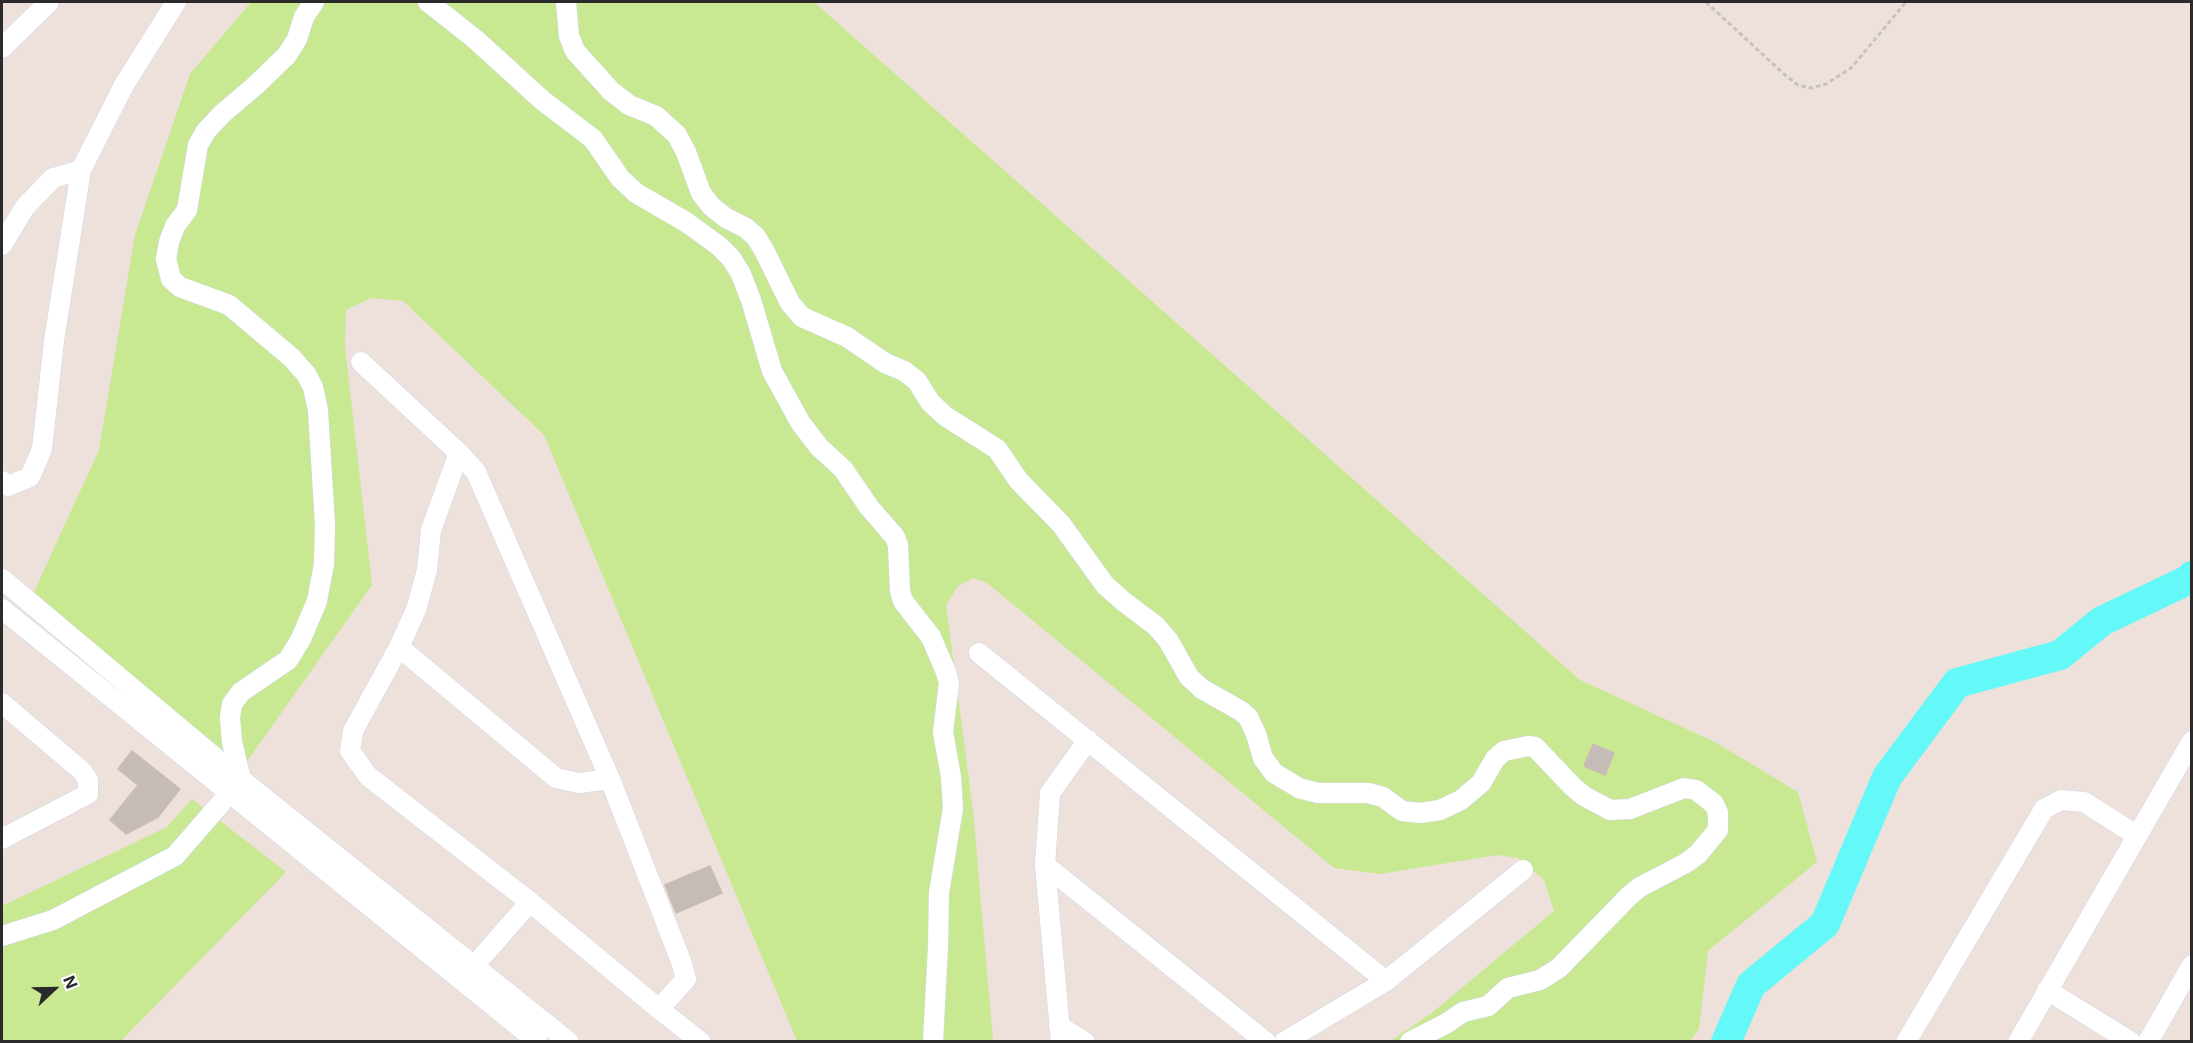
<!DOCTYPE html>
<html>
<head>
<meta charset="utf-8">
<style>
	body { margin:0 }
	#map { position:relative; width:2193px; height:1043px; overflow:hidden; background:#eee0db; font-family:Inter,sans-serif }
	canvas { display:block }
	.frame { position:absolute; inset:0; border:3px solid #2a2a2a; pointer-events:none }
	.north { position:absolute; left:24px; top:959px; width:60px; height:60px; -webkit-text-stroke:4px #fff; paint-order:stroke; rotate:68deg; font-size:16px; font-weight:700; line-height:24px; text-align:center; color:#2a2a2a }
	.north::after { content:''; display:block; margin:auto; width:21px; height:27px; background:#2a2a2a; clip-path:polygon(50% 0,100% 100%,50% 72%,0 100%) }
</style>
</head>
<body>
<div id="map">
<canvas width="2193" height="1043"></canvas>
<div class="frame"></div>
<div class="north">N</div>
</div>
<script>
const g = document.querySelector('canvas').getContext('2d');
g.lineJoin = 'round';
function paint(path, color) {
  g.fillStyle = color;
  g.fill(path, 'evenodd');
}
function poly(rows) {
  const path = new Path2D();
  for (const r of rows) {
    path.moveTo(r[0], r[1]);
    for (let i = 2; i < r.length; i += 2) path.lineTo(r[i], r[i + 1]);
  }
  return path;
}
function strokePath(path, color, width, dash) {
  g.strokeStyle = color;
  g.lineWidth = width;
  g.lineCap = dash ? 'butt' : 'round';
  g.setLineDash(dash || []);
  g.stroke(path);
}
paint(poly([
	[251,2,814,2,1580,680,1715,742,1798,792,1817,862,1708,951,1699,1029,1690,1041,1391,1041,1433,1012,1554,911,1544,880,1518,858,1497,855,1380,874,1334,868,987,583,973,578,958,586,946,605,973,810,993,1041,797,1041,544,435,403,301,371,298,346,310,345,346,372,585,243,767,33,594,99,450,135,235,190,74],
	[192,799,286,872,121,1041,2,1042,2,906,167,827]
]), '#c8e992');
strokePath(poly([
	[1726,1042,1751,985,1825,924,1887,777,1957,683,2060,655,2102,621,2190,579,2192,576]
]), '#64f9f8', 30);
const building = poly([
	[1593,744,1614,753,1605,775,1584,766,1593,744],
	[132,751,180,789,158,817,126,834,110,820,138,785,118,769,132,751],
	[710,866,722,893,676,913,665,885,710,866]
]);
paint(building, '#c5bcb7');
strokePath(building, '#c9bcb4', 1.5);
const minor = poly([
	[428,2,475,39,542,100,593,139,620,178,636,193,686,222,719,246,731,258,741,274,751,300,772,371,800,422,819,447,843,469,869,507,895,537,898,545,900,591,903,601,931,637,946,672,949,683,943,732,951,777,953,808,939,893,938,947,933,1042],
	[566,2,569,36,575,51,611,91,629,105,656,116,677,135,686,152,701,193,711,206,726,218,746,228,756,237,765,252,790,303,802,317,847,337,885,363,904,371,917,381,930,402,945,416,997,449,1019,481,1061,524,1105,585,1123,601,1156,626,1168,640,1189,677,1202,689,1241,711,1248,717,1256,734,1263,758,1274,773,1299,788,1318,793,1368,793,1383,797,1402,811,1421,813,1440,810,1461,800,1481,783,1495,759,1504,751,1528,746,1535,747,1573,787,1584,796,1610,810,1630,809,1684,788,1696,790,1714,804,1718,813,1718,830,1698,854,1686,863,1640,887,1629,896,1559,968,1540,980,1508,988,1488,1006,1463,1012,1447,1023,1410,1042],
	[2,48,49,2],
	[2,245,25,207,53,178,81,170],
	[361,362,459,453,476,472,610,779,681,961,686,979,659,1009],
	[459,453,431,530,427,570,416,610,399,647,353,731,350,751,368,776,530,902,659,1009,701,1042],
	[2,481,8,486,30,477,42,449,54,341,81,170,124,85,176,2],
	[2,579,232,772,569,1042],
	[2,609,538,1042],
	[399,647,556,778,579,783,610,779],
	[979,653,1386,981],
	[2,703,82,771,88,780,88,794,2,839],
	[1045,865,1266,1042],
	[2,936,53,920,175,856,241,780,232,742,230,718,232,704,241,692,288,660,301,639,317,601,324,564,325,525,318,410,313,387,306,374,292,358,229,305,180,287,171,279,166,259,169,242,175,226,187,210,198,145,206,131,222,114,256,85,287,55,297,39,304,17,314,2],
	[466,975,530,902],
	[2047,990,2131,1042],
	[1059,1026,1085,1042],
	[1061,1042,1045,865,1050,793,1088,740],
	[1284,1042,1386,981,1523,870],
	[1906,1042,2044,809,2061,800,2084,802,2136,835],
	[2018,1042,2192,741],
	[2148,1042,2192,965]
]);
strokePath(minor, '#d0d9e5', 21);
strokePath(poly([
	[1706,2,1785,75,1798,85,1811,88,1826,84,1851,68,1906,2]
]), '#c3c3c3', 3, [4.5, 3]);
strokePath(minor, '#fff', 20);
</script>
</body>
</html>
